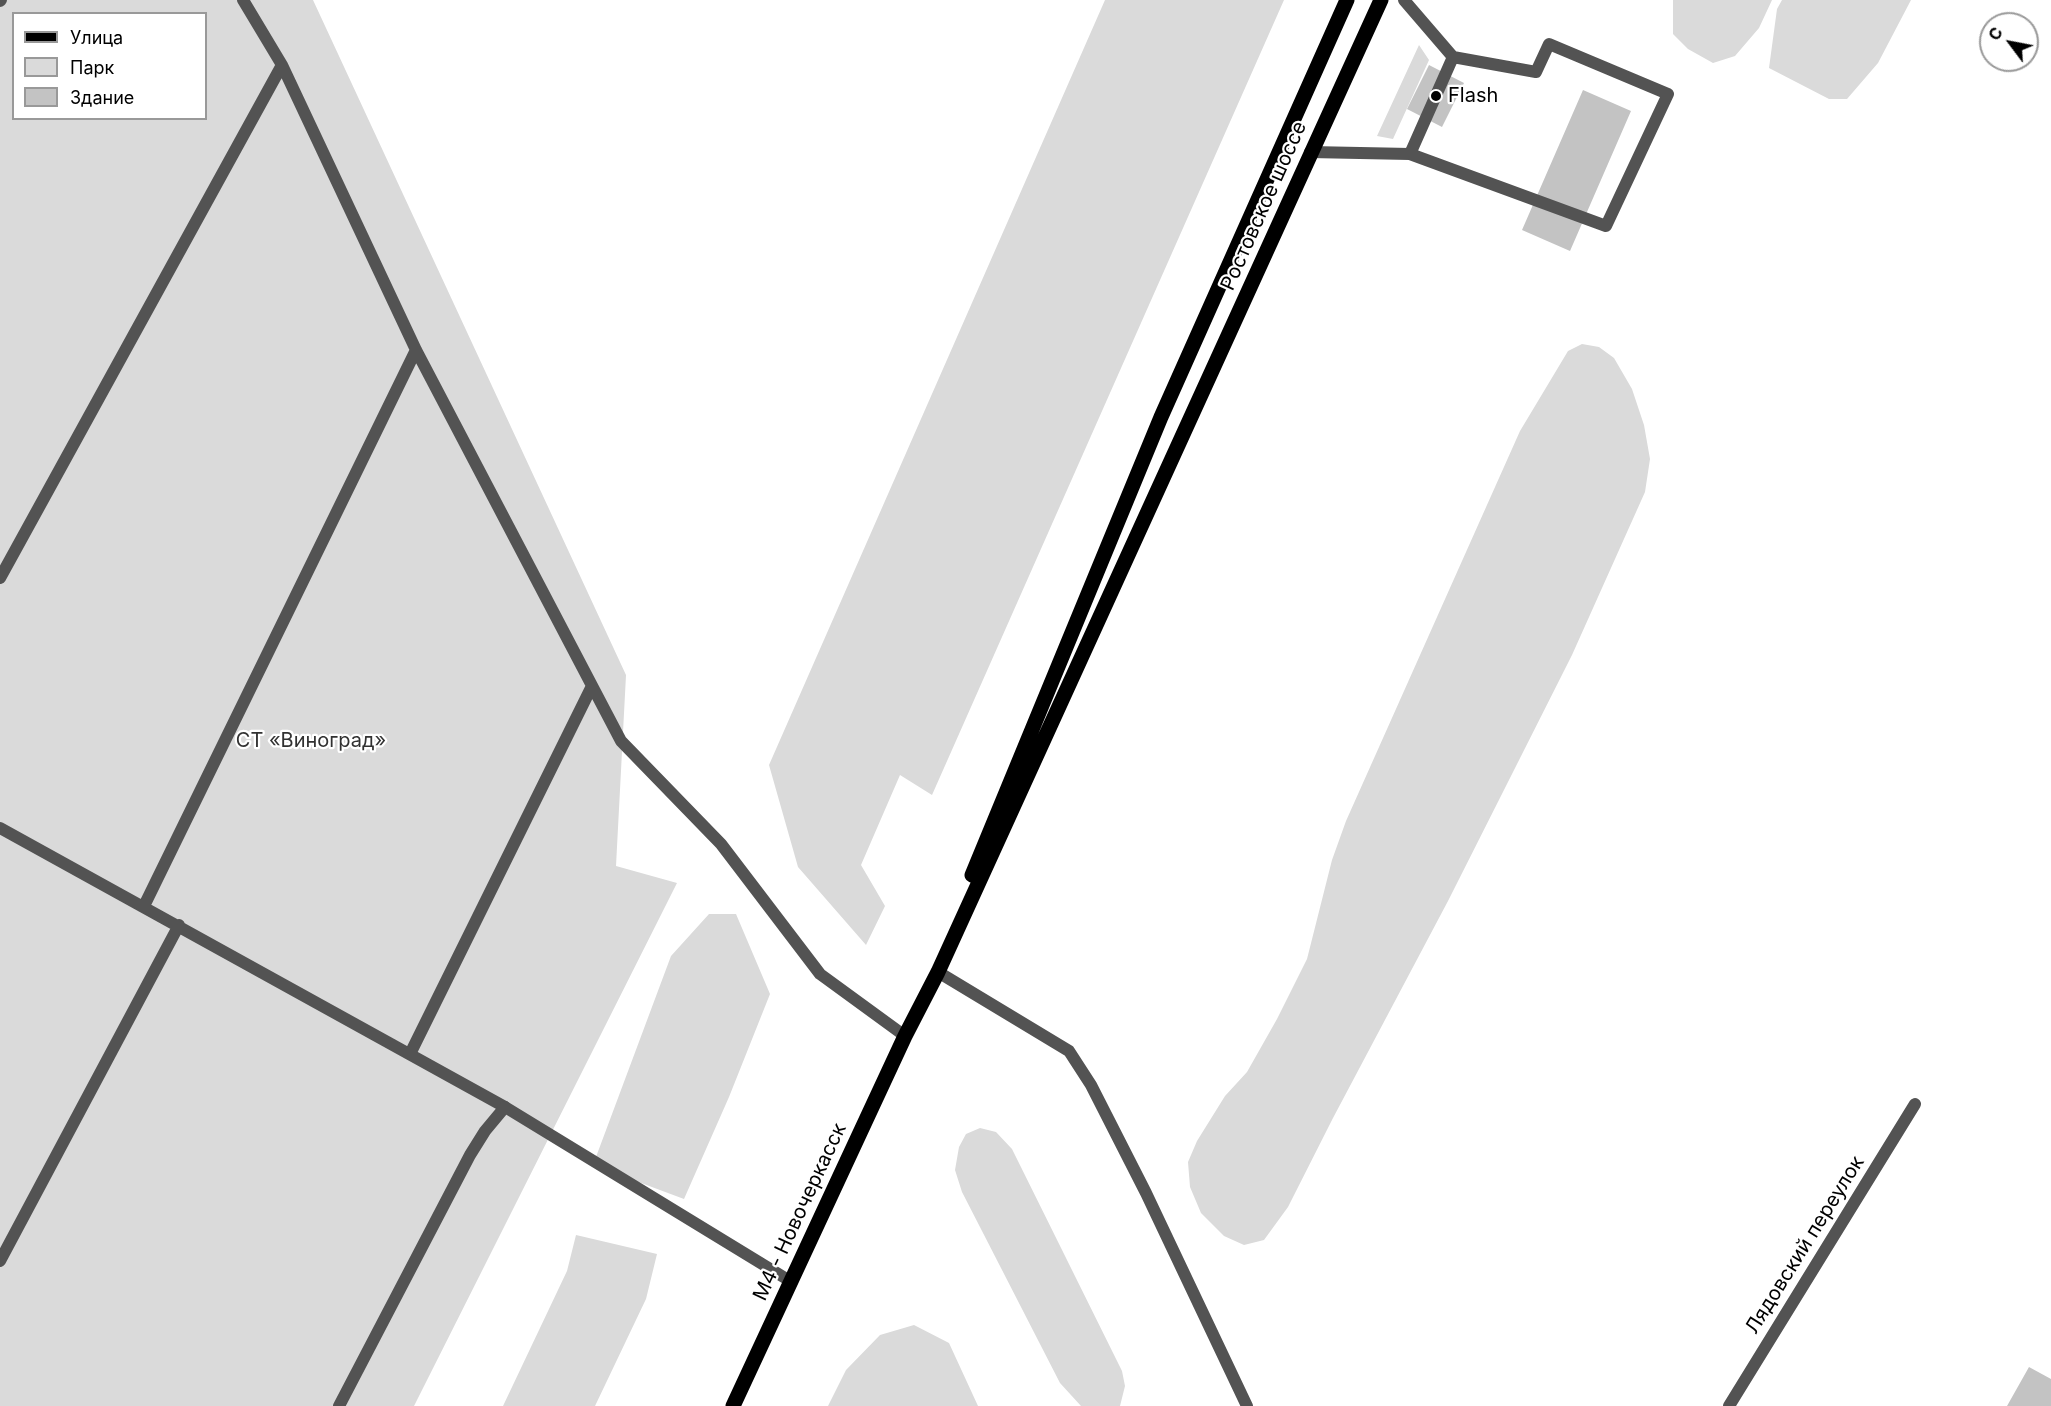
<!DOCTYPE html>
<html>
<head>
<meta charset="utf-8">
<style>
	body { margin:0 }
	#map { position:relative; width:2051px; height:1406px; overflow:hidden; background:#fff; font-family:Inter,sans-serif }
	canvas { display:block }
	.legend { position:absolute; left:12px; top:12px; width:195px; height:108px; box-sizing:border-box; background:#fff; border:2px solid #999; margin:0; padding:8px 10px; list-style:none; font-size:18px; color:#000 }
	.legend li { display:flex; align-items:center; gap:12px; height:30px }
	.legend b { width:30px; border:2px solid #999 }
	.north { position:absolute; left:1979px; top:12px; width:60px; height:60px; box-sizing:border-box; background:#fff; border:2px solid #999; border-radius:50%; rotate:302deg; font-size:16px; font-weight:700; line-height:24px; text-align:center; color:#000 }
	.north::after { content:''; display:block; margin:auto; width:21px; height:27px; background:#000; clip-path:polygon(50% 0,100% 100%,50% 72%,0 100%) }
</style>
</head>
<body>
<div id="map">
<canvas width="2051" height="1406"></canvas>
<ul class="legend">
<li><b style="height:8px;background:#000"></b>Улица</li>
<li><b style="height:16px;background:#dadada"></b>Парк</li>
<li><b style="height:16px;background:#c3c3c3"></b>Здание</li>
</ul>
<div class="north">С</div>
</div>
<script>
const g = document.querySelector('canvas').getContext('2d');
g.lineJoin = 'round';
function paint(path, color) {
  g.fillStyle = color;
  g.fill(path, 'evenodd');
}
function poly(rows) {
  const path = new Path2D();
  for (const r of rows) {
    path.moveTo(r[0], r[1]);
    for (let i = 2; i < r.length; i += 2) path.lineTo(r[i], r[i + 1]);
  }
  return path;
}
function strokePath(path, color, width, dash) {
  g.strokeStyle = color;
  g.lineWidth = width;
  g.lineCap = dash ? 'butt' : 'round';
  g.setLineDash(dash || []);
  g.stroke(path);
}
function drawText(font, color, halo, rows, align = 'center') {
  g.font = font + ' Inter,sans-serif';
  g.lineWidth = 4.5;
  g.setLineDash([]);
  g.textBaseline = 'middle';
  g.strokeStyle = halo;
  g.fillStyle = color;
  for (const [text, x, y, turn = 0] of rows) {
    g.save();
    g.translate(x, y);
    g.rotate((+turn || 0) * Math.PI / 180);
    g.textAlign = isNaN(turn) ? turn : align;
    if (halo) g.strokeText(text, 0, 0);
    g.fillText(text, 0, 0);
    g.restore();
  }
}
paint(poly([
	[0,0,313,0,626,675,616,866,677,883,414,1406,0,1406],
	[14,14,206,14,206,118,14,118],
	[1105,0,1284,0,932,795,900,775,861,865,885,906,866,945,798,867,769,765],
	[1673,0,1772,0,1759,28,1735,56,1713,63,1688,49,1673,34],
	[1782,0,1911,0,1878,63,1847,99,1829,99,1769,68,1777,9],
	[1419,45,1429,60,1393,139,1377,136],
	[1582,344,1599,347,1614,358,1632,389,1644,425,1650,459,1645,492,1572,655,1448,901,1333,1118,1288,1207,1264,1240,1244,1245,1224,1236,1201,1213,1190,1187,1188,1162,1197,1141,1225,1096,1247,1072,1277,1019,1307,959,1332,860,1346,821,1520,431,1568,351],
	[709,914,736,914,770,994,729,1097,684,1199,593,1165,671,956],
	[980,1128,996,1132,1012,1149,1122,1371,1125,1386,1120,1406,1081,1406,1060,1383,962,1192,955,1170,959,1147,966,1134],
	[576,1235,657,1254,646,1299,595,1406,503,1406,567,1271],
	[914,1325,949,1343,978,1406,828,1406,846,1370,880,1335]
]), '#dadada');
paint(poly([
	[1429,65,1464,83,1442,127,1407,109],
	[1583,90,1631,111,1570,251,1522,230],
	[2029,1367,2051,1379,2051,1406,2007,1406]
]), '#c3c3c3');
strokePath(poly([
	[243,0,282,65,416,350,621,741,721,844,820,974,905,1036],
	[0,1,1,0],
	[1310,152,1410,154,1453,57,1404,0],
	[1410,154,1606,226,1668,94,1549,44,1536,72,1453,57],
	[0,578,282,65],
	[0,828,505,1107,790,1281],
	[144,906,416,350],
	[410,1054,592,686],
	[0,1261,179,925]
]), '#535353', 12);
strokePath(poly([
	[938,972,1069,1051,1091,1085,1146,1193,1247,1406],
	[339,1406,470,1155,485,1131,505,1107],
	[1729,1406,1915,1104]
]), '#535353', 12);
strokePath(poly([
	[972,875,1161,417,1347,0],
	[733,1406,905,1036,938,972,1381,0]
]), '#000', 15);
for (const [x, y, r, color] of [
	[1436,96,6,"#000"]
]) {
  const dot = new Path2D();
  dot.arc(x, y, r, 0, 2 * Math.PI);
  g.fillStyle = color;
  g.fill(dot);
  strokePath(dot, '#fff', 2);
}
drawText('20px', '#000', '#fff', [
	["Flash",1448,96]
], 'left');
drawText('20px', '#000', '#fff', [
	["Ростовское шоссе",1264,206,-66],
	["М4 - Новочеркасск",800,1212,-65],
	["Лядовский переулок",1805,1245,-58]
]);
drawText('20px', '#313131', '#fff', [
	["СТ «Виноград»",311,741]
]);
</script>
</body>
</html>
